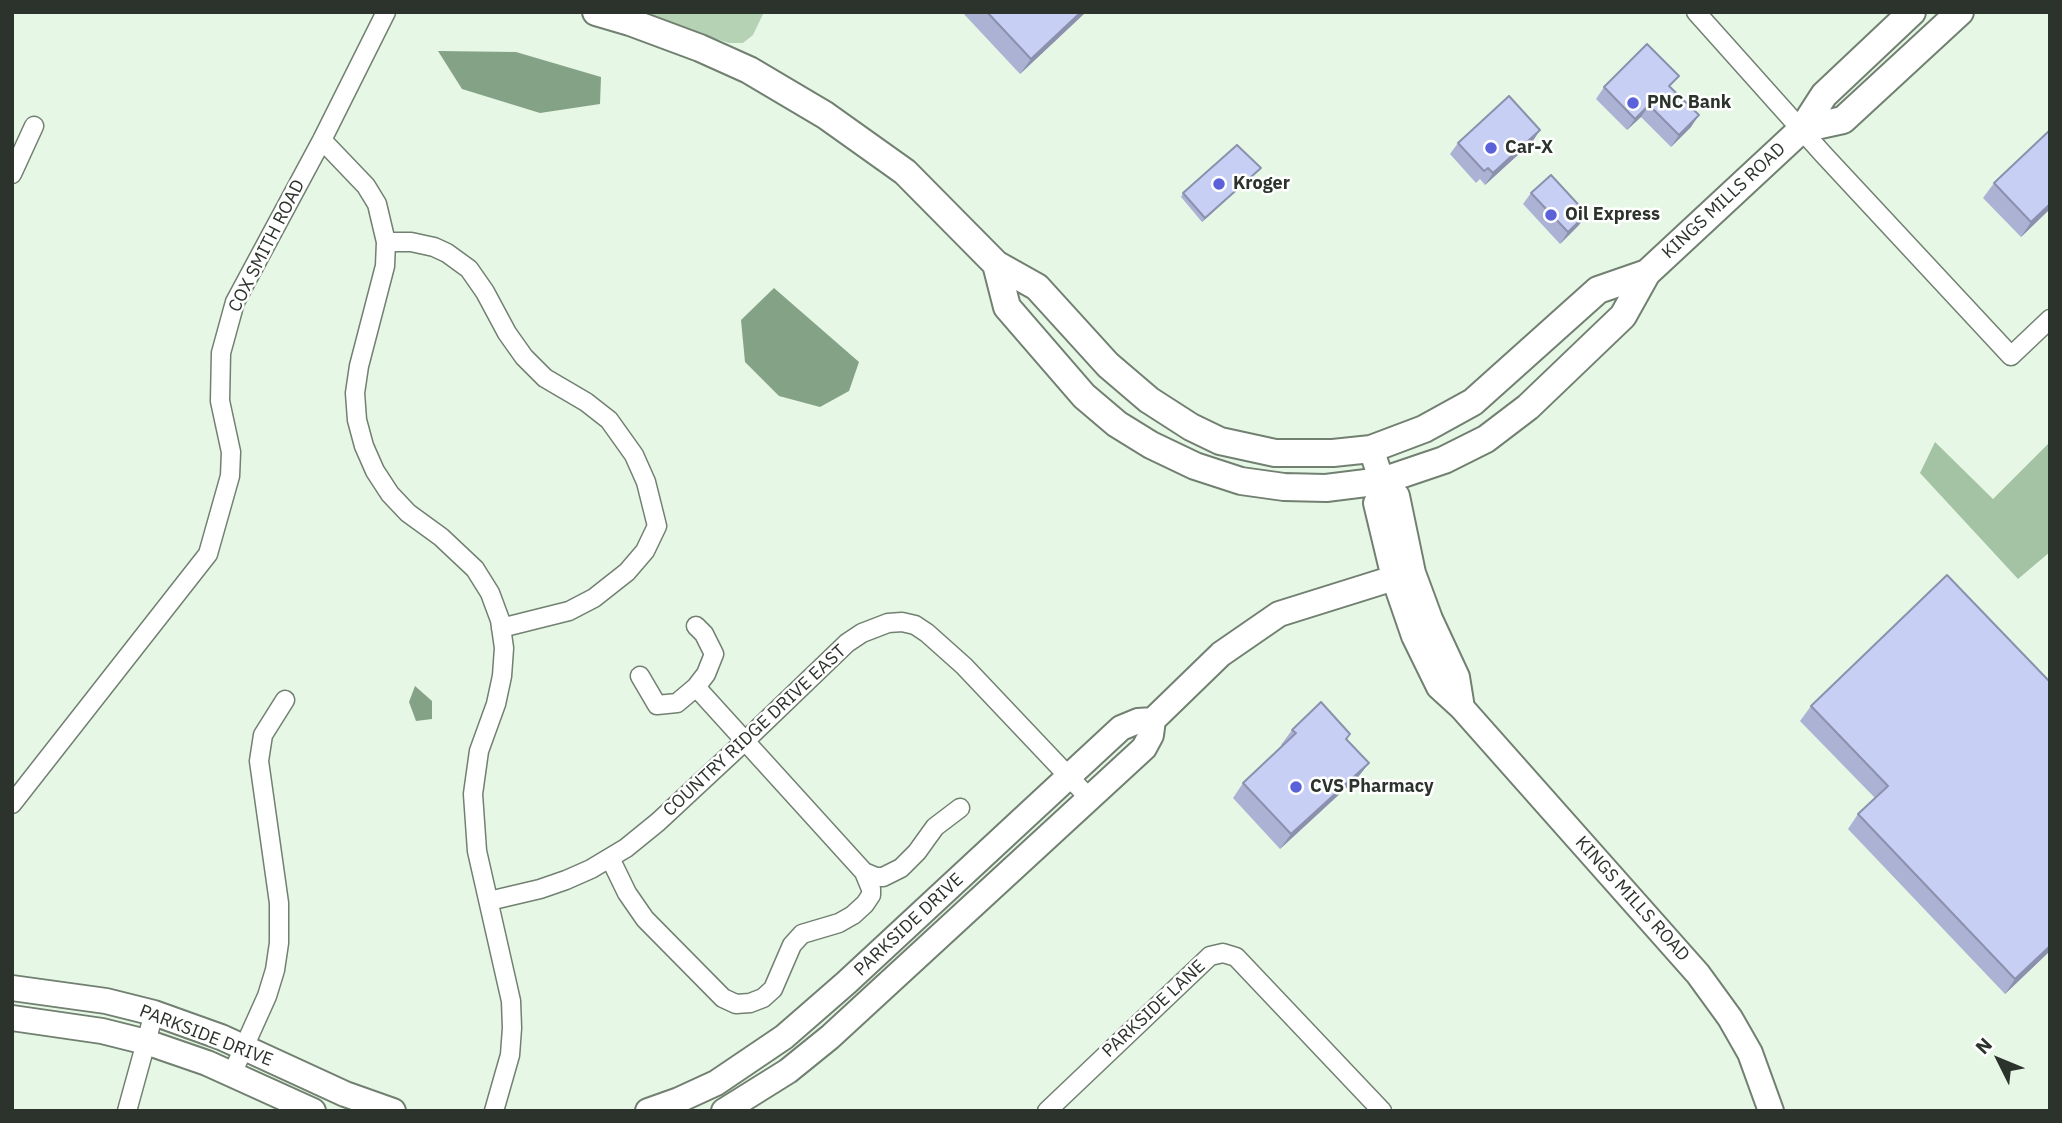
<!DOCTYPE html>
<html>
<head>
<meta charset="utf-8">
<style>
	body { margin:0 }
	#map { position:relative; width:2062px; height:1123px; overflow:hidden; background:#e6f7e6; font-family:"IBM Plex Sans",sans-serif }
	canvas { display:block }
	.frame { position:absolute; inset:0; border:14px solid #2c322c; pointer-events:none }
	.north { position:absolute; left:1964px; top:1025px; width:70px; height:70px; -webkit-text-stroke:5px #fff; paint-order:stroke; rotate:313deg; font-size:19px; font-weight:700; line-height:28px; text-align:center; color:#2c322c }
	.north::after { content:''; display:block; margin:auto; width:24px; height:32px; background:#2c322c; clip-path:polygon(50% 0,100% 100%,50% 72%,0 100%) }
</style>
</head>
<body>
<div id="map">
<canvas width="2062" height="1123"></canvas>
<div class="frame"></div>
<div class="north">N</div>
</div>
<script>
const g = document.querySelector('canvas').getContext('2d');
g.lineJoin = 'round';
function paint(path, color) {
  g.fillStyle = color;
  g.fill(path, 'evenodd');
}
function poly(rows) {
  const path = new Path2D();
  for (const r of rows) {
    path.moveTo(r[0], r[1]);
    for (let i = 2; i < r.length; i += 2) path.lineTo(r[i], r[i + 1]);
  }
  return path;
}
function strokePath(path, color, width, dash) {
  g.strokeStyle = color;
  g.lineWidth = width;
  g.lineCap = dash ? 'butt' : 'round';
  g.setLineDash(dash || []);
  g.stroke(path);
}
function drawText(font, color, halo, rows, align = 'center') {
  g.font = font + ' "IBM Plex Sans",sans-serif';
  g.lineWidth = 5;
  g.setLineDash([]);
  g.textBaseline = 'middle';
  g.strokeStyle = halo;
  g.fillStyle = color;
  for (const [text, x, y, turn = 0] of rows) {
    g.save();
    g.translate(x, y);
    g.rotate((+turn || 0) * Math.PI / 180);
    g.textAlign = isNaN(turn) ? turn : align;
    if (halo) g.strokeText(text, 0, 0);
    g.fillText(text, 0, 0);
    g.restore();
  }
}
paint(poly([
	[632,12,764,12,753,35,743,43,729,43]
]), '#b5d2b5');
paint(poly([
	[1935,442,1993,499,2050,442,2050,552,2018,579,1920,473]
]), '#a4c3a4');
paint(poly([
	[438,51,516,52,601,77,600,104,540,113,462,89],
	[774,288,859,362,849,391,820,407,779,396,745,362,741,320],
	[415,686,432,701,432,719,416,721,409,702]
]), '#84a285');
const street = poly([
	[1696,12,1823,154,2011,356,2050,319],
	[322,140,366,186,377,204,386,242,385,266,359,366,355,393,357,420,364,446,375,471,390,494,408,513,441,537,475,569,490,593,500,620,504,648,502,676,496,704,479,751,473,794,477,851,511,1001,512,1028,510,1055,494,1111],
	[12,174,34,126],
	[386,242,411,242,434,247,447,253,469,269,485,292,507,333,524,357,545,378,586,402,609,420,634,455,646,482,657,526,645,551,627,572,594,598,569,611,501,628],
	[640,676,657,705,677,703,696,687,706,674,714,654,704,634,696,626],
	[696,687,864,872,876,877,883,877,901,868,917,852,935,827,960,808],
	[12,804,208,554,230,476,231,452,220,401,221,353,235,302,322,140,386,12],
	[610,858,627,893,645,919,723,998,736,1004,750,1003,763,998,773,989,792,945,802,934,839,923,853,915,865,904,871,895,871,889,864,872],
	[489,901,540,889,566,880,591,869,626,848,658,822,744,742,847,643,862,633,888,623,902,622,915,625,927,633,964,666,1090,799],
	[232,1074,267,996,275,970,279,943,279,903,259,761,263,735,285,700],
	[127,1111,154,1013],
	[1047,1111,1210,956,1223,953,1236,957,1382,1111]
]);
const secondary = poly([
	[1371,449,1385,490,1397,496,1413,573,1430,619,1457,677,1462,708],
	[1385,490,1376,503,1394,578,1414,636,1439,687,1462,708,1698,974,1730,1018,1750,1053,1771,1111],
	[12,988,106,1001,154,1013,221,1037,345,1094,393,1111],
	[12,1018,102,1031,146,1042,207,1063,313,1111],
	[648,1111,679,1100,716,1083,784,1037,846,983,1121,728,1138,721,1153,720,1221,654,1279,614,1394,578],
	[724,1111,788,1071,830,1037,1144,748,1151,735,1153,720]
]);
const primary = poly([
	[596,12,630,22,700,48,749,70,825,115,905,172,996,264,1037,287,1108,365,1149,400,1191,427,1220,441,1275,453,1333,453,1371,449,1424,429,1473,402,1598,290,1647,273],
	[1802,129,1843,120,1960,12],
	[996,264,1007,307,1084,396,1117,424,1151,445,1195,466,1241,481,1284,487,1326,488,1382,481,1444,460,1486,439,1528,407,1623,316,1647,273,1802,129,1824,95,1912,12]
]);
strokePath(street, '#718071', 21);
strokePath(secondary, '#718071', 28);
strokePath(primary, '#718071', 30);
strokePath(street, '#fff', 18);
strokePath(secondary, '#fff', 24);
strokePath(primary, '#fff', 26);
paint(poly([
	[962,12,1086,12,1020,74],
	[1604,87,1670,87,1691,127,1671,147,1641,117,1627,130,1596,99],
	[1540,130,1532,142,1485,185,1480,179,1476,183,1450,154,1458,143],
	[2050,130,2050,209,2021,237,1983,198,1994,183],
	[1261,168,1258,171,1202,222,1181,197,1183,193],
	[1531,193,1579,225,1560,244,1523,204],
	[2050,682,2050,951,2005,994,1848,829,1858,814,1875,798,1800,721,1811,706],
	[1292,730,1350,734,1347,739,1369,763,1358,777,1280,849,1233,798,1243,783,1283,746,1281,745]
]), '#abb2d3');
paint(poly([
	[1081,12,1086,12,1020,74,1031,59],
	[1649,105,1641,117,1627,130,1635,119],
	[1699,115,1691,127,1671,147,1679,135],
	[1540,130,1532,142,1485,185,1493,173],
	[1261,168,1258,171,1202,222,1205,218],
	[2050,204,2050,209,2021,237,2031,222],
	[1587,214,1579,225,1560,244,1568,232],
	[1369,763,1358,777,1280,849,1291,834],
	[2050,946,2050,951,2005,994,2015,979]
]), '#8b91ac');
const building = poly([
	[987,12,1081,12,1031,59,987,12],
	[1647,44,1679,76,1669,86,1699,115,1679,135,1649,105,1635,119,1604,87,1647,44],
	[1509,96,1540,130,1493,173,1488,168,1484,171,1458,143,1509,96],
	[2050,130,2050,204,2031,222,1994,183,2050,130],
	[1237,145,1261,168,1205,218,1183,193,1237,145],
	[1551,175,1587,214,1568,232,1531,193,1551,175],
	[1947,575,2050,682,2050,946,2015,979,1858,814,1888,786,1811,706,1947,575],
	[1321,702,1350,734,1346,739,1369,763,1291,834,1243,783,1296,733,1292,730,1321,702]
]);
paint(building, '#c7cff5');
strokePath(building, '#8b91ac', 2);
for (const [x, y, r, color] of [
	[1633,103,7,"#5b61d9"],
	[1491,148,7,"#5b61d9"],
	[1219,184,7,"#5b61d9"],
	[1551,215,7,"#5b61d9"],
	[1296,787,7,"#5b61d9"]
]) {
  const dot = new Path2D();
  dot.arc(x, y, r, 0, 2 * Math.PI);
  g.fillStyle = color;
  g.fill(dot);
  strokePath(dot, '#fff', 2.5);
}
drawText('bold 18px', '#2c322c', '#fff', [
	["PNC Bank",1647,103],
	["Car-X",1505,148],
	["Kroger",1233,184],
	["Oil Express",1565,215],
	["CVS Pharmacy",1310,787]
], 'left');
drawText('18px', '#2c322c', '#fff', [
	["KINGS MILLS ROAD",1724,201,-43],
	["COX SMITH ROAD",267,246,-63],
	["COUNTRY RIDGE DRIVE EAST",755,731,-43],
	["KINGS MILLS ROAD",1632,899,48],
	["PARKSIDE DRIVE",909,925,-43],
	["PARKSIDE LANE",1154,1009,-43],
	["PARKSIDE DRIVE",206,1036,21]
]);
</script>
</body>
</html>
